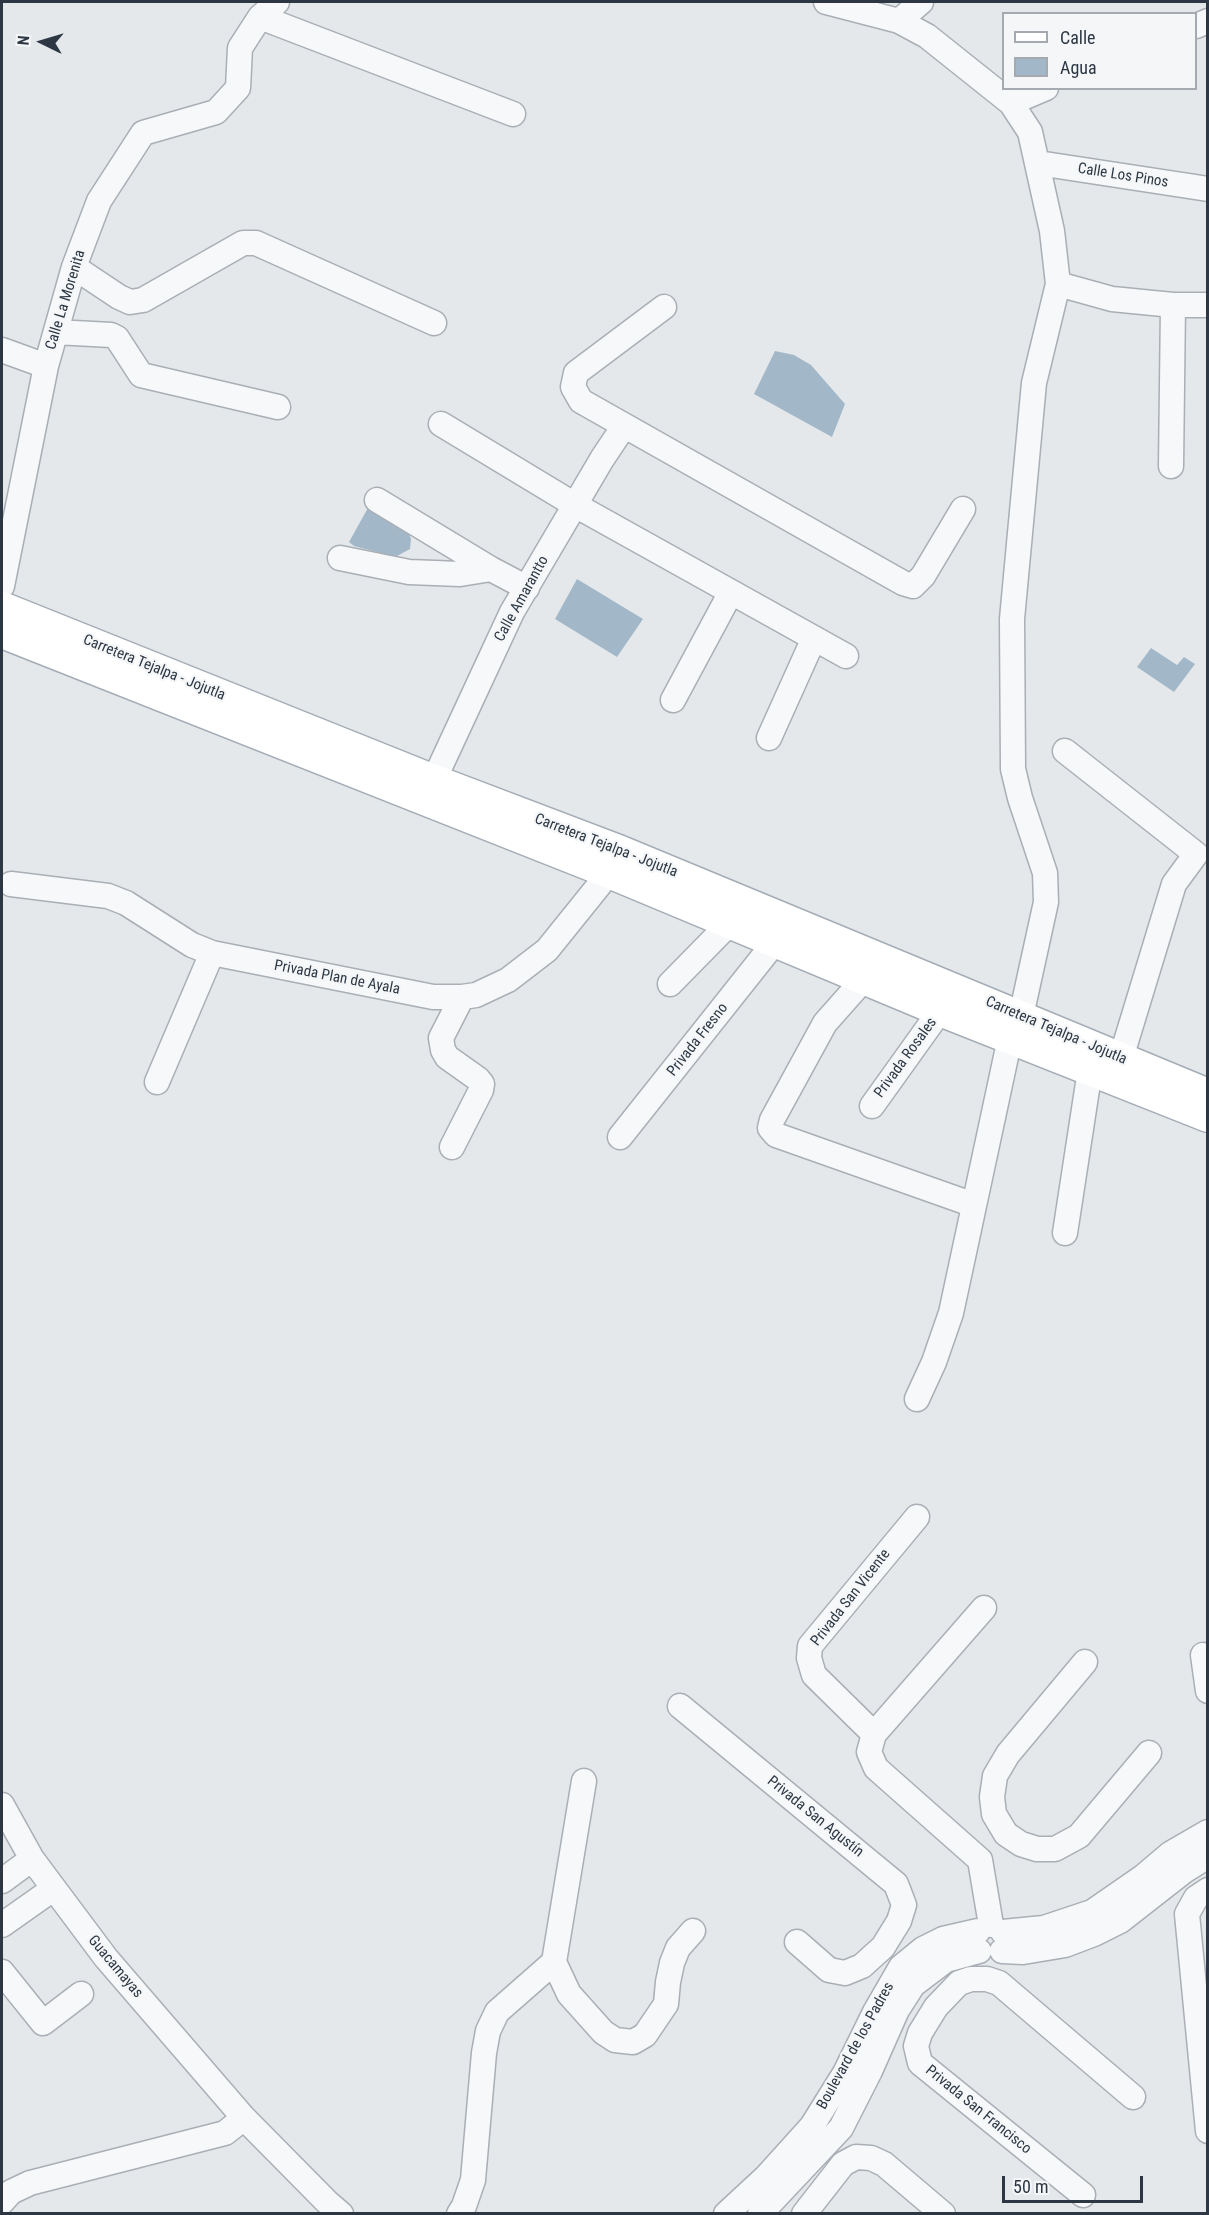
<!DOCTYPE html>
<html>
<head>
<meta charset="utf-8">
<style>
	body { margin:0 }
	#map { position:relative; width:1209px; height:2215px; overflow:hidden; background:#e4e8eb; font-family:"Roboto Condensed",sans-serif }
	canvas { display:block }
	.frame { position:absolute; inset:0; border:3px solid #2c3743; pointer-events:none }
	.legend { position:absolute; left:1002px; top:12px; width:195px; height:78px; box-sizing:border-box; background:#f4f6f8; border:2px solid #a4aab0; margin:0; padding:8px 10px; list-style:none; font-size:18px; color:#2c3743 }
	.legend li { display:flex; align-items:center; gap:12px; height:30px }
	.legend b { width:30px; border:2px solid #a4aab0 }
	.north { position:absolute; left:12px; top:12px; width:60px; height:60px; -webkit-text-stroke:4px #f4f6f8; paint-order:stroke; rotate:275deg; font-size:16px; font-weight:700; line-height:24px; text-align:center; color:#2c3743 }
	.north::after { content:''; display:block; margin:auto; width:21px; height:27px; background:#2c3743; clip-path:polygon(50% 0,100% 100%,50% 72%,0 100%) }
	.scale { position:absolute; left:1002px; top:2176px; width:141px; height:27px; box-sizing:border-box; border:3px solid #2c3743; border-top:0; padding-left:8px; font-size:18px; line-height:21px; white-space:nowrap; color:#2c3743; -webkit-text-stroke:4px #f4f6f8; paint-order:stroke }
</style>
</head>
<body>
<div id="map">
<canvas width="1209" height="2215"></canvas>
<div class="frame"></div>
<ul class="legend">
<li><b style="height:8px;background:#fff"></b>Calle</li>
<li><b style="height:16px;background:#a2b8c9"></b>Agua</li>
</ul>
<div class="north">N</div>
<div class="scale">50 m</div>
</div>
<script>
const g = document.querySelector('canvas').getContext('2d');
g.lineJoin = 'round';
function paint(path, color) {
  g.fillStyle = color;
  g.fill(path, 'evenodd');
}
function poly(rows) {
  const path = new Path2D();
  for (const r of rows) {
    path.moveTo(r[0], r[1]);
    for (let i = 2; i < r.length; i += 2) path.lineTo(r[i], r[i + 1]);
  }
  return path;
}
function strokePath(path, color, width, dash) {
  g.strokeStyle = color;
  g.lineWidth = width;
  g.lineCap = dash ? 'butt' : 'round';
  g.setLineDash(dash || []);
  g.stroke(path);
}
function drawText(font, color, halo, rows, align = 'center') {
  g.font = font + ' "Roboto Condensed",sans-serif';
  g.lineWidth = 4.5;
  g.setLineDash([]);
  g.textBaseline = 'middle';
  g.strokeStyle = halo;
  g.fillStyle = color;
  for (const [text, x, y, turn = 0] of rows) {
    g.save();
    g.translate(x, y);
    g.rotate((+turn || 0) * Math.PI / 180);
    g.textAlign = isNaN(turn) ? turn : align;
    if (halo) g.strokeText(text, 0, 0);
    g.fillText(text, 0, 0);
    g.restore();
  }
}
paint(poly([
	[775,351,794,355,811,365,845,404,832,437,754,394],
	[369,506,386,516,389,521,408,531,411,539,410,549,397,556,388,555,354,546,349,542],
	[577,579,643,619,617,657,555,619],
	[1151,648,1177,665,1184,657,1195,664,1174,692,1137,667]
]), '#a2b8c9');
const minor = poly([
	[826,2,899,21,927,36,1011,103,1030,132,1052,231,1058,284,1034,383,1012,619,1013,769,1020,798,1045,873,1046,902,1021,1016],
	[260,17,513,114],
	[899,21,921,2],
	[1196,26,1208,21],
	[1011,103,1046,88],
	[1038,163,1208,189],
	[74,267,119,297,130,302,143,300,243,243,256,243,434,323],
	[1058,284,1112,299,1173,305,1208,305],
	[664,307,576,373,573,387,581,401,903,583,913,586,923,576,963,509],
	[56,332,111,335,117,338,141,375,278,407],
	[2,350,46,366],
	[441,424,575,505,846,656],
	[1171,466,1173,305],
	[377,500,491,569,527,588],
	[340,558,409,572,460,574,491,569],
	[2,586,46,366,74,267,99,201,143,133,216,112,238,88,240,48,260,17,277,2],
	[673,700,731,592],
	[769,738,814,638],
	[1065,751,1196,854,1174,884,1121,1058],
	[434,780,512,612,602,459,624,426],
	[11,884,108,896,126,903,192,945,212,953,433,997,462,997,476,995,508,980,547,950,609,873],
	[864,979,825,1023,772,1120,770,1128,776,1135,974,1205],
	[670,984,721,932,731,925],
	[157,1082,212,953],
	[872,1106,940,1011],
	[620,1137,775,942],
	[452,1147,481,1090,482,1084,478,1079,447,1057,443,1050,441,1038,462,997],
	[1065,1233,1090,1070],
	[917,1399,934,1362,951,1313,1010,1038],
	[1203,1655,1208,1691],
	[1085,1662,1008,1754,995,1776,992,1797,994,1814,1006,1834,1021,1844,1037,1849,1055,1849,1079,1836,1149,1753],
	[680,1706,896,1884,904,1905,899,1921,883,1947,862,1966,845,1973,829,1970,797,1942],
	[874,1734,814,1675,809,1658,810,1646,917,1517],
	[2,1805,32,1859,106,1958,244,2118,327,2202,341,2214],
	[980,1860,876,1768,869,1752,874,1734,984,1608],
	[980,1860,991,1925],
	[2,1881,32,1859],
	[1208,1890,1196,1898,1187,1914,1208,2131],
	[2,1925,53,1889],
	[1003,1932,1044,1928,1092,1912,1144,1876,1170,1854,1208,1832],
	[1002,1951,1023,1952,1065,1945,1094,1934,1120,1921,1184,1871,1208,1856],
	[554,1962,569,1994,603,2032,615,2040,633,2042,645,2035,666,2004,668,1982,672,1963,678,1948,693,1931],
	[2,1972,43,2023,81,1994],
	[1083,2195,920,2063,916,2046,920,2033,936,2007,959,1983,971,1979,987,1979,999,1983,1133,2097],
	[2,2202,11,2192,30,2183,225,2133,244,2118],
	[459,2214,464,2206,473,2180,484,2053,488,2031,497,2012,554,1962,584,1781],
	[726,2214,766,2177,812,2126,845,2073,875,2012,901,1967,923,1949,943,1939,978,1931],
	[760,2214,841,2128,870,2071,897,2010,913,1985,946,1960,979,1951],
	[804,2214,843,2164,856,2157,871,2158,884,2164,943,2214]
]);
const major = poly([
	[2,607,434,780,621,851,1208,1094],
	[2,633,609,873,940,1011,1208,1117]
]);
strokePath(minor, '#a9afb5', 27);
strokePath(major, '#a4adb6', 33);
strokePath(minor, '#f7f8fa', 24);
strokePath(major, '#fff', 30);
drawText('15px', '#2c3743', '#f4f6f8', [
	["Calle Los Pinos",1123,176,9],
	["Calle La Morenita",66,300,-73],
	["Calle Amarantto",522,599,-61],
	["Carretera Tejalpa - Jojutla",154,668,22],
	["Carretera Tejalpa - Jojutla",606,846,21],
	["Privada Plan de Ayala",337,978,11],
	["Carretera Tejalpa - Jojutla",1056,1031,23],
	["Privada Fresno",698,1040,-52],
	["Privada Rosales",906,1058,-54],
	["Privada San Vicente",851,1598,-52],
	["Privada San Agustín",815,1817,39],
	["Guacamayas",115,1967,50],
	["Boulevard de los Padres",856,2046,-61],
	["Privada San Francisco",978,2110,39]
]);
</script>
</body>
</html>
